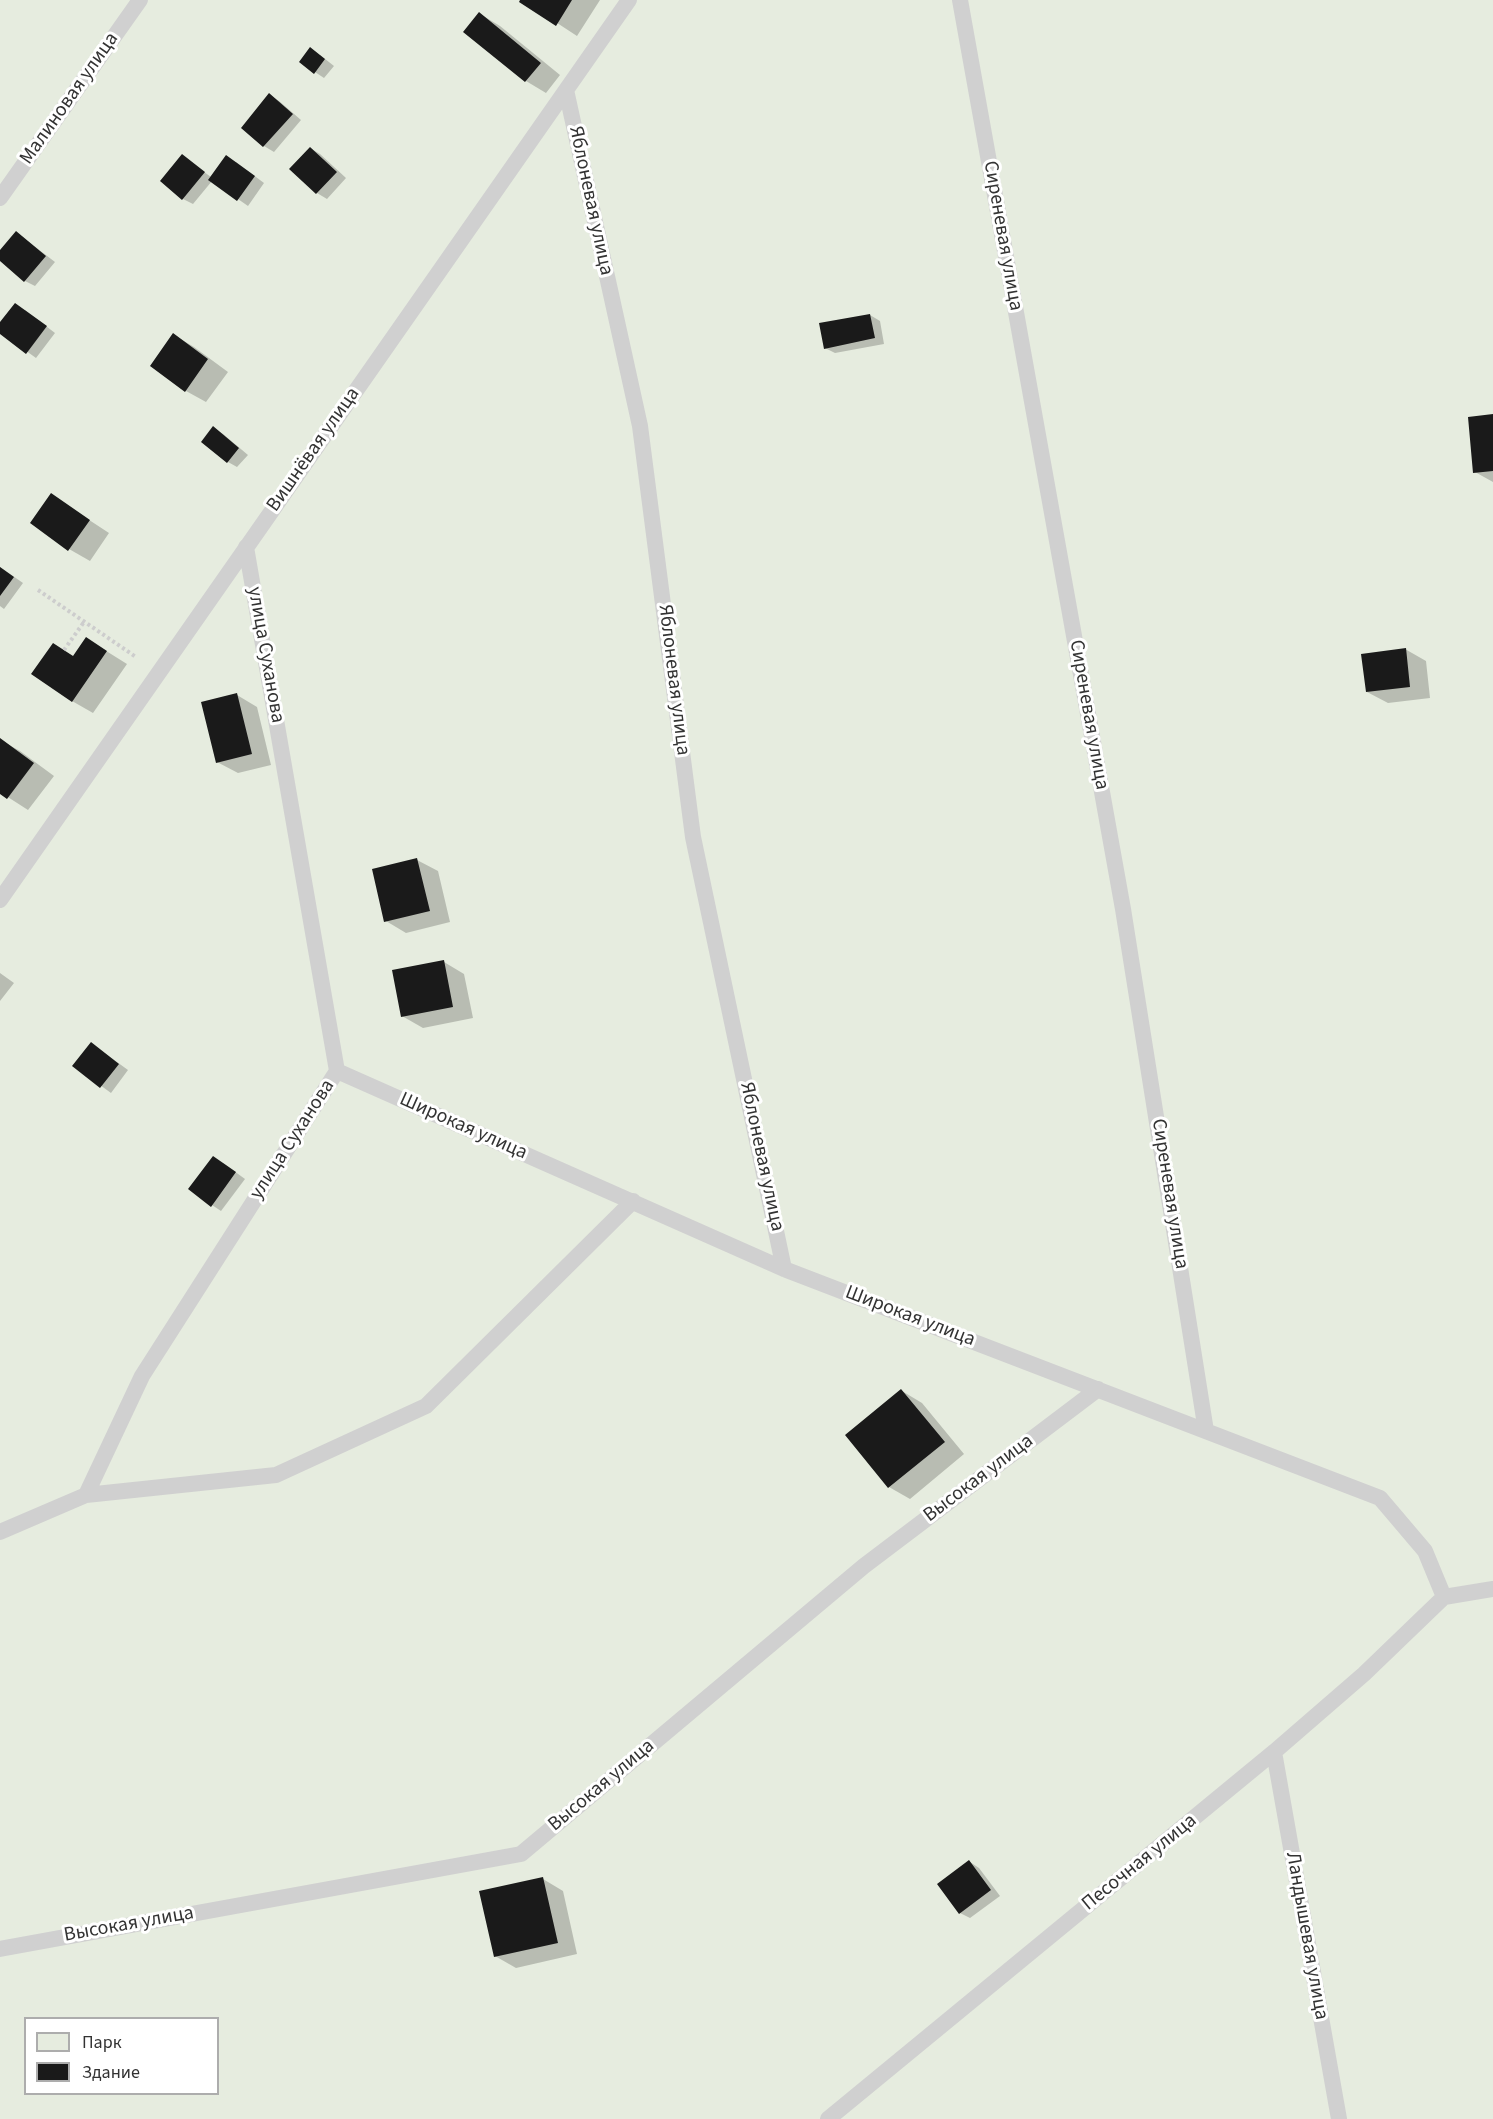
<!DOCTYPE html>
<html>
<head>
<meta charset="utf-8">
<style>
	body { margin:0 }
	#map { position:relative; width:1493px; height:2119px; overflow:hidden; background:#fff; font-family:"Source Sans 3",sans-serif }
	canvas { display:block }
	.legend { position:absolute; left:24px; top:2017px; width:195px; height:78px; box-sizing:border-box; background:#fff; border:2px solid #adadad; margin:0; padding:8px 10px; list-style:none; font-size:18px; color:#333 }
	.legend li { display:flex; align-items:center; gap:12px; height:30px }
	.legend b { width:30px; border:2px solid #adadad }
</style>
</head>
<body>
<div id="map">
<canvas width="1493" height="2119"></canvas>
<ul class="legend">
<li><b style="height:16px;background:#e6ecdf"></b>Парк</li>
<li><b style="height:16px;background:#1a1a1a"></b>Здание</li>
</ul>
</div>
<script>
const g = document.querySelector('canvas').getContext('2d');
g.lineJoin = 'round';
function paint(path, color) {
  g.fillStyle = color;
  g.fill(path, 'evenodd');
}
function poly(rows) {
  const path = new Path2D();
  for (const r of rows) {
    path.moveTo(r[0], r[1]);
    for (let i = 2; i < r.length; i += 2) path.lineTo(r[i], r[i + 1]);
  }
  return path;
}
function strokePath(path, color, width, dash) {
  g.strokeStyle = color;
  g.lineWidth = width;
  g.lineCap = dash ? 'butt' : 'round';
  g.setLineDash(dash || []);
  g.stroke(path);
}
function drawText(font, color, halo, rows, align = 'center') {
  g.font = font + ' "Source Sans 3",sans-serif';
  g.lineWidth = 6;
  g.setLineDash([]);
  g.textBaseline = 'middle';
  g.strokeStyle = halo;
  g.fillStyle = color;
  for (const [text, x, y, turn = 0] of rows) {
    g.save();
    g.translate(x, y);
    g.rotate((+turn || 0) * Math.PI / 180);
    g.textAlign = isNaN(turn) ? turn : align;
    if (halo) g.strokeText(text, 0, 0);
    g.fillText(text, 0, 0);
    g.restore();
  }
}
paint(poly([
	[0,0,1493,0,1493,2119,0,2119],
	[26,2018,218,2018,218,2094,26,2094]
]), '#e6ecdf');
paint(poly([
	[522,0,600,0,577,36],
	[480,14,500,26,560,75,546,93,526,81],
	[320,55,334,66,324,78,315,72],
	[270,95,279,101,301,120,274,152,264,146,243,127],
	[310,148,320,154,346,178,327,199,317,193],
	[182,156,211,177,236,162,264,183,248,206,212,181,193,204,183,199],
	[17,233,55,262,35,286,25,281,0,259,0,253],
	[25,310,55,333,36,358,0,332,0,325],
	[870,315,880,321,884,344,835,353,825,348],
	[174,335,194,347,228,372,206,402,186,391],
	[1493,416,1493,482,1475,472],
	[214,428,223,434,248,455,237,467,228,462],
	[51,495,109,533,90,561,69,549],
	[0,567,23,583,4,609,0,606],
	[87,639,127,664,93,713,72,701,53,645,75,657],
	[1405,649,1426,661,1430,698,1388,703,1367,692],
	[237,695,257,707,271,765,238,773,217,762],
	[0,740,20,751,54,776,28,810,0,792],
	[417,860,438,871,450,922,406,933,386,921],
	[444,962,464,974,473,1018,423,1028,402,1016],
	[0,973,14,983,0,1001],
	[92,1044,128,1070,111,1093,74,1066],
	[223,1163,245,1179,221,1211,212,1205],
	[902,1391,922,1403,964,1454,910,1499,889,1487,847,1436],
	[970,1862,979,1868,1000,1896,970,1918,960,1913],
	[543,1879,563,1891,577,1954,516,1968,495,1956]
]), '#0003');
paint(poly([
	[520,0,572,0,556,26,519,2],
	[479,12,541,63,525,82,463,32],
	[310,47,325,59,314,74,299,62],
	[269,93,293,114,263,147,241,128],
	[310,147,337,172,316,194,289,169],
	[182,154,205,172,182,200,160,181],
	[226,155,255,176,237,201,208,180],
	[16,231,46,256,24,282,0,261,0,250],
	[15,303,47,326,26,354,0,334,0,322],
	[870,314,875,338,824,349,819,323],
	[173,333,208,359,185,392,150,366],
	[1493,414,1493,471,1473,473,1468,417],
	[213,426,239,448,227,463,201,442],
	[51,493,90,520,68,551,30,523],
	[0,567,14,577,0,596],
	[86,637,107,651,72,702,31,674,53,643,73,656],
	[1406,648,1410,687,1366,692,1361,654],
	[237,693,252,754,216,763,201,702],
	[0,738,34,763,7,799,0,794],
	[417,858,430,911,384,922,372,869],
	[444,960,453,1007,401,1017,392,970],
	[91,1042,119,1064,100,1088,72,1066],
	[213,1156,236,1172,211,1207,188,1189],
	[901,1389,945,1442,888,1488,845,1435],
	[969,1860,991,1890,959,1914,937,1884],
	[543,1877,558,1943,494,1957,479,1891]
]), '#1a1a1a');
strokePath(poly([
	[38,590,136,657],
	[64,650,84,622]
]), '#cdcdcd', 4, [3, 3]);
strokePath(poly([
	[960,0,1123,909,1206,1431],
	[566,90,640,426,693,837,784,1269],
	[0,198,140,0],
	[0,900,629,0],
	[337,1071,784,1269,1380,1498,1425,1551,1444,1597],
	[86,1495,276,1475,426,1406,633,1201],
	[0,1532,86,1495,142,1376,337,1071,246,547],
	[1444,1597,1493,1589],
	[1274,1752,1339,2119],
	[0,1949,521,1854,864,1566,1098,1389],
	[828,2119,1274,1752,1364,1674,1444,1597]
]), '#d0d0d0', 16);
drawText('20px', '#333', '#fff', [
	["Малиновая улица",70,99,-55],
	["Яблоневая улица",590,201,78],
	["Сиреневая улица",1002,236,80],
	["Вишнёвая улица",314,450,-55],
	["улица Суханова",265,655,80],
	["Яблоневая улица",673,680,83],
	["Сиреневая улица",1088,715,80],
	["Широкая улица",463,1127,24],
	["улица Суханова",293,1140,-57],
	["Яблоневая улица",761,1157,78],
	["Сиреневая улица",1169,1194,81],
	["Широкая улица",910,1317,21],
	["Высокая улица",979,1479,-37],
	["Высокая улица",602,1786,-40],
	["Песочная улица",1140,1863,-39],
	["Высокая улица",129,1925,-10],
	["Ландышевая улица",1306,1936,80]
]);
</script>
</body>
</html>
